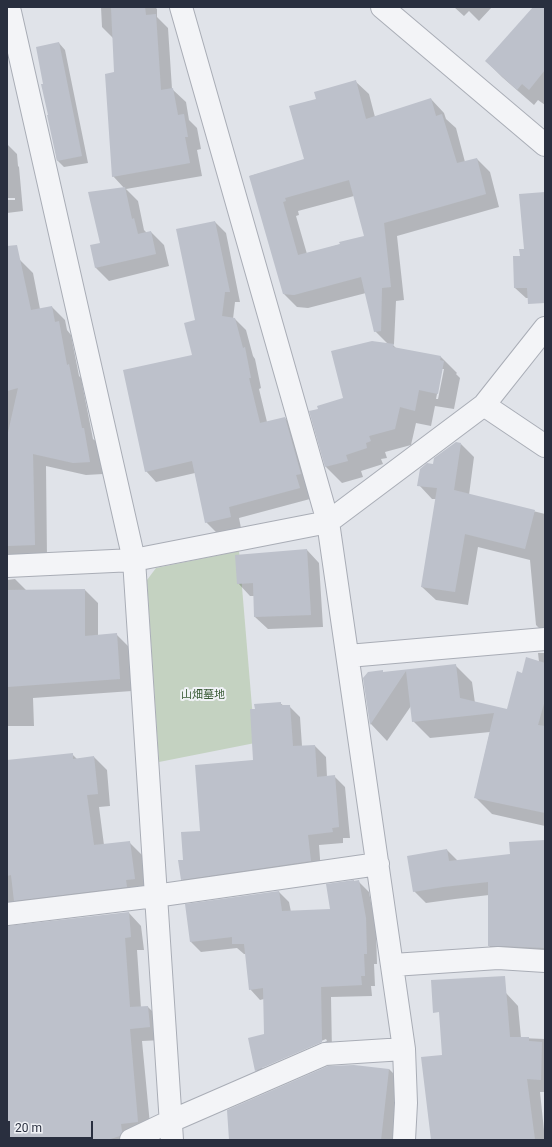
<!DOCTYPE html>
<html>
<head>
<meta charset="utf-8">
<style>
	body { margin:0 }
	#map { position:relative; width:552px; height:1147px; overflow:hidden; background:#e0e3e9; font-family:Roboto,sans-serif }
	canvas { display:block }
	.frame { position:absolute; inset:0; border:8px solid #292f3f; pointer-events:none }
	.scale { position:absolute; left:8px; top:1121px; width:85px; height:18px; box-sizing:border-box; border:2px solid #292f3f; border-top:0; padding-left:5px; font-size:12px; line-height:14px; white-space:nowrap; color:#292f3f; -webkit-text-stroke:3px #f0f2f6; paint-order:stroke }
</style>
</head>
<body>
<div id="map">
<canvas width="552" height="1147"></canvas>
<div class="frame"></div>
<div class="scale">20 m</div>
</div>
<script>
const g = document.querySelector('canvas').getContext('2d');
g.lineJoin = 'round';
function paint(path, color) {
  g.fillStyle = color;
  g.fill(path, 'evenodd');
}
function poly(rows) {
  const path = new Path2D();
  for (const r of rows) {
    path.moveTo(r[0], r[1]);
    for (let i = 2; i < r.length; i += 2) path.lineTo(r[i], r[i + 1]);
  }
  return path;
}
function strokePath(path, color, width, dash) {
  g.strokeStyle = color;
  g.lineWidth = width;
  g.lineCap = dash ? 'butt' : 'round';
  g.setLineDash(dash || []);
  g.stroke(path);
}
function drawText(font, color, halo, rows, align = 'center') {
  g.font = font + ' Roboto,"Noto Sans JP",sans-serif';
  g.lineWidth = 4;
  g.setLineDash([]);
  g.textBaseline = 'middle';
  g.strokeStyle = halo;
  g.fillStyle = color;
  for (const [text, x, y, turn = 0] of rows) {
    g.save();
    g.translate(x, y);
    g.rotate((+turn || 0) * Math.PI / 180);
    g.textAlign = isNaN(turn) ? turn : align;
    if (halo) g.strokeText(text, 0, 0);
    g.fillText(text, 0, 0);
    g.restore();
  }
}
paint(poly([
	[239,551,255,743,159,762,147,580,156,568]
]), '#c4d2c1');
paint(poly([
	[101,7,155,7,157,9,157,17,168,28,172,89,186,102,189,120,197,128,201,149,197,150,202,176,126,189,138,201,144,230,147,233,151,232,164,245,169,266,109,281,96,268,91,246,101,244,124,188,113,176,115,73,113,38,102,27],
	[454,7,492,7,479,21,469,11,464,16],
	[534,7,545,7,545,105,538,100,534,105,502,77,486,61],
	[59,43,65,50,88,163,64,167,57,160,44,84],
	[355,81,369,94,375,117,431,99,444,113,446,119,456,128,465,162,477,159,490,172,499,207,397,236,404,300,396,301,394,344,392,344,397,349,441,357,457,373,456,374,460,378,454,409,435,406,431,426,416,423,411,445,385,452,387,458,381,459,383,464,361,471,363,477,342,483,326,467,319,410,344,399,388,344,375,331,366,293,308,308,297,307,284,294,250,176,306,160,317,99],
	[354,196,365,237,307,254,296,216,299,215,298,211],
	[442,369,444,369,438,399,436,399],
	[7,144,17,154,18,166,19,167,23,211,7,213,7,200,15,200,15,198,7,198],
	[545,193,545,298,526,298,515,288,521,257,525,250],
	[215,222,226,233,240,302,235,302,233,319,235,319,246,330,253,356,255,359,261,388,259,389,267,422,285,418,295,429,310,499,239,518,241,528,217,533,206,522,195,473,156,482,146,471,193,356,196,321],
	[20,260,33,273,40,309,52,307,65,320,67,330,71,335,79,376,81,378,93,439,97,442,103,474,86,475,46,466,47,558,8,574,7,580,15,579,27,591,85,590,98,603,98,636,116,634,129,647,132,691,33,698,34,726,7,726,7,263],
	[461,444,474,457,469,495,545,514,545,634,536,625,530,560,478,547,468,605,436,600,422,587,436,499,432,499,419,485,433,465],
	[307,550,319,563,323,627,268,629,255,617,254,596,250,596,238,583],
	[538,653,545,653,545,826,492,814,475,797,490,732,430,738,413,721,411,706,387,741,371,724,364,678,384,673,455,665,472,682,475,703,507,710,523,674,539,662],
	[280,703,284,706,289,706,300,717,302,746,315,746,326,757,327,777,334,776,345,787,350,838,343,838,343,843,319,845,321,872,193,890,182,879,184,861,201,832,254,761],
	[72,754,77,759,94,757,107,770,110,806,99,807,104,845,129,842,142,855,147,892,8,922,7,927,129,913,141,926,144,950,137,950,141,1008,148,1007,161,1020,162,1040,142,1041,151,1135,134,1140,7,1140,7,761],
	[447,850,458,861,545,858,545,959,501,958,489,946,489,895,455,899,426,903,414,891],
	[359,882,369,892,376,929,377,964,374,964,375,986,371,986,372,996,331,997,332,1052,267,1081,256,1070,265,1035,264,999,260,1000,250,989,246,954,244,954,237,948,201,952,191,942,186,905,279,892,289,902,291,912,331,910],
	[326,1039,327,1041,262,1069,262,1067],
	[506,993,518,1006,521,1038,545,1039,545,1092,540,1092,545,1140,432,1140,443,1055],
	[389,1069,402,1082,403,1140,230,1140]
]), '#0003');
paint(poly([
	[111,7,145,7,146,15,156,14,161,90,173,88,178,115,184,114,188,137,185,137,190,163,112,177,105,74,114,72],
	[533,7,545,7,545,70,529,90,522,84,517,90,485,61],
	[59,42,82,156,57,161,47,115,48,115,41,84,43,84,36,47],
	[356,80,366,119,431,98,436,116,442,114,457,163,477,158,486,194,384,223,391,287,382,288,381,331,374,332,361,277,294,295,283,294,249,176,304,159,289,106,316,99,314,92],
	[349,180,364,236,339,242,340,244,298,255,283,202,286,201,285,198],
	[125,187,132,219,134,218,138,234,151,231,156,254,95,268,90,245,100,243,88,192],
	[545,192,545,303,528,304,527,288,514,288,513,256,520,256,519,249,524,249,519,194],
	[215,221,230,292,225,292,222,316,235,318,243,348,245,347,251,378,249,378,260,423,285,417,301,474,296,475,300,488,229,507,231,517,205,523,192,461,145,472,123,370,192,355,184,323,195,320,176,229],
	[17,245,31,310,52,306,55,322,59,321,67,365,69,364,82,428,84,428,90,462,73,463,33,454,35,545,7,546,7,437,18,388,7,391,7,246],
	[372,341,394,344,393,347,441,356,440,360,444,361,438,394,419,390,415,411,400,407,395,429,369,436,371,441,366,443,367,448,346,455,348,461,325,467,309,411,318,409,317,406,343,398,331,351],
	[456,442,461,443,454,490,535,510,525,549,465,534,455,592,421,587,437,488,417,486,420,469,427,463,433,464,434,458],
	[307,549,311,615,254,617,253,583,237,584,235,555],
	[85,589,85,636,117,633,120,679,7,687,7,590],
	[526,657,545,663,545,700,538,725,545,726,545,813,474,798,494,713,412,722,406,671,370,725,363,678,368,672,383,670,383,672,456,664,460,698,507,709,517,671,522,673],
	[281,702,281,705,290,705,293,746,315,745,317,777,335,775,339,827,332,828,333,832,308,835,311,861,181,880,178,860,183,860,181,832,200,831,195,765,253,760,250,709,255,709,254,704],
	[73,753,73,759,94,756,98,794,87,795,94,845,130,841,135,879,126,880,127,887,14,901,11,875,7,876,7,760],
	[545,840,545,948,499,946,488,946,488,882,443,887,413,892,407,856,447,849,449,861,510,854,509,842],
	[354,880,354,881,359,880,366,918,367,954,364,954,365,976,361,976,362,985,321,987,322,1042,255,1071,248,1038,264,1034,263,988,249,990,244,944,232,944,232,937,190,942,185,904,279,891,282,911,330,909,326,884],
	[129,912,131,937,125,938,130,1007,148,1006,150,1027,130,1029,138,1122,121,1124,122,1132,120,1136,107,1140,7,1140,7,926],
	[505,976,510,1037,529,1037,529,1041,542,1042,541,1080,527,1079,535,1140,431,1140,421,1057,442,1055,439,1012,433,1013,431,980],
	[354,1065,389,1069,381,1140,229,1140,227,1110,328,1066]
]), '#bdc1cb');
const minor = poly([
	[181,7,328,522,404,1049,406,1103,404,1140],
	[10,12,134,560,172,1140],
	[484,405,545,446],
	[7,566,134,560,328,522,484,405,545,328],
	[348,656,545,639],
	[7,914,155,896,378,864],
	[393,965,498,958,545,961],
	[131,1140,171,1121,325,1054,404,1049]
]);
const tertiary = poly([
	[382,7,545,145]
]);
strokePath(minor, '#a9adb6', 24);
strokePath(tertiary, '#a9adb6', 24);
strokePath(minor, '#f3f4f7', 22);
strokePath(tertiary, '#f3f4f7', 22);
drawText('11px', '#3a5b37', '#f0f2f6', [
	["山畑墓地",203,695]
]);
</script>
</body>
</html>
